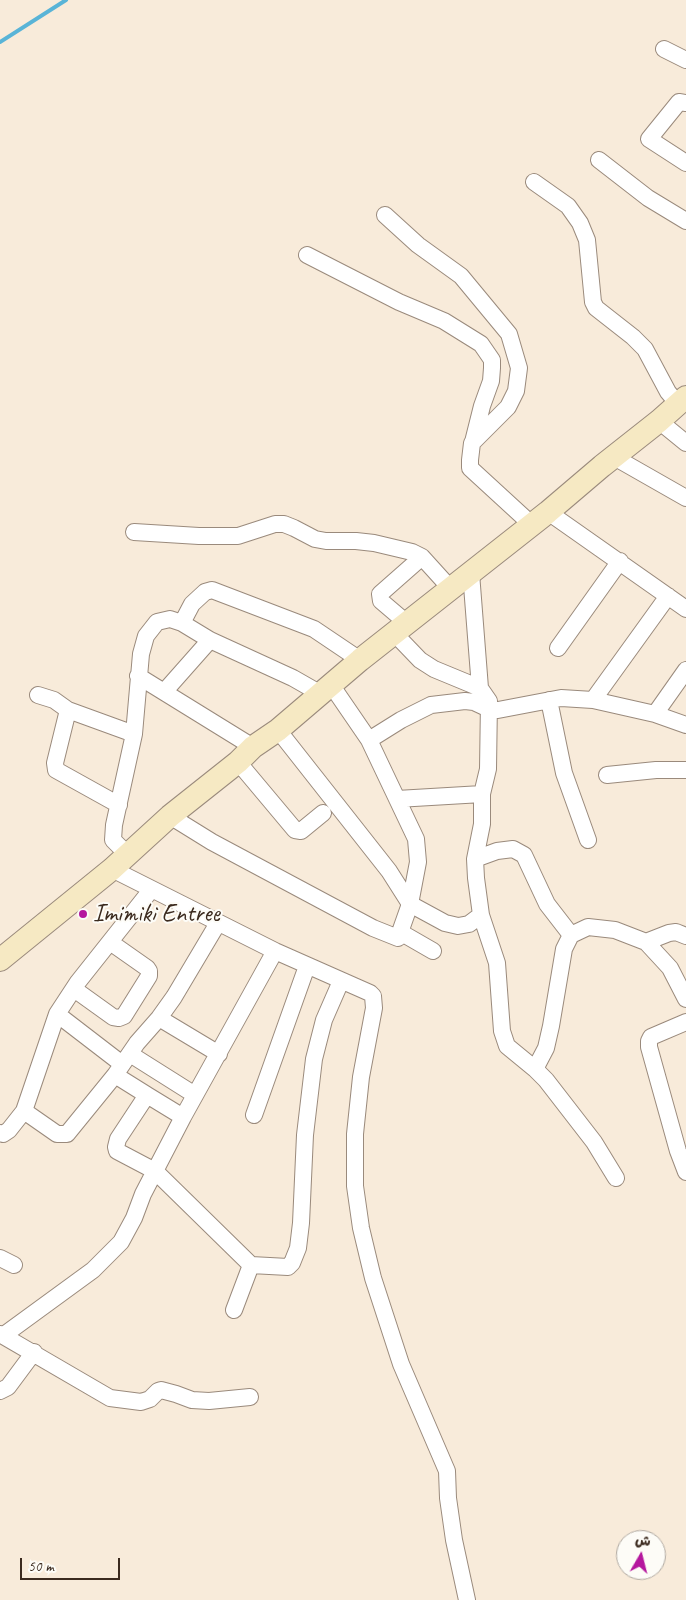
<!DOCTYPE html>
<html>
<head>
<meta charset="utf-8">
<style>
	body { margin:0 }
	#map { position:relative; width:686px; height:1600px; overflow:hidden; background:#f8ebda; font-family:Caveat,"Playpen Sans Arabic",sans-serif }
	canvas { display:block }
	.north { position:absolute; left:616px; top:1530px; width:50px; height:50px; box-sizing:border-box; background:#fdfcf7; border:1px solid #afa8a0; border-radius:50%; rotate:8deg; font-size:14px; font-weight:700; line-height:20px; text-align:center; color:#3b2a1e }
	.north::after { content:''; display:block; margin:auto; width:18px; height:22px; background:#b5179e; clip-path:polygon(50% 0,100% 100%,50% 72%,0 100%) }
	.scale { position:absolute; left:20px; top:1558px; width:100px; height:22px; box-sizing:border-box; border:2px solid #3b2a1e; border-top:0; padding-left:6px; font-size:15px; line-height:18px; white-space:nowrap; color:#3b2a1e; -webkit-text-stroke:4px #fdfcf7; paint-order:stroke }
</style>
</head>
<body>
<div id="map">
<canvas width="686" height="1600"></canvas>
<div class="north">ش</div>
<div class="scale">50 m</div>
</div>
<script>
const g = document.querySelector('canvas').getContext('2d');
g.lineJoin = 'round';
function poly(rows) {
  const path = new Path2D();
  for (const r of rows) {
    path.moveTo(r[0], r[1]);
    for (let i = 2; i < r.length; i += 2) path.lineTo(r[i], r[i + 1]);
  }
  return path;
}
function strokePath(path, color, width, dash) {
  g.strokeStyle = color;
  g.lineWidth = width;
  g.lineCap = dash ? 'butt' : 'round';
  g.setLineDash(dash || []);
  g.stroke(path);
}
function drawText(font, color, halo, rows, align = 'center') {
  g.font = font + ' Caveat,sans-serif';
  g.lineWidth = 4;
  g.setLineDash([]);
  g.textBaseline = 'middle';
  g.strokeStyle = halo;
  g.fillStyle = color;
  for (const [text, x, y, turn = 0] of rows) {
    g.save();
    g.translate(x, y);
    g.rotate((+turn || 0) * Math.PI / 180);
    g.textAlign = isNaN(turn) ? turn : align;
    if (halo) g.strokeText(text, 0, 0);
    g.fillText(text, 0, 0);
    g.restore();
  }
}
strokePath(poly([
	[0,42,66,0]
]), '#59b4d7', 4);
const street = poly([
	[664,49,686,60],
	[686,103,679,102,649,139,686,163],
	[599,160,648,198,686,221],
	[534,182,568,206,580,223,587,240,593,302,596,308,633,337,645,349,668,392,678,404],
	[385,215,418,245,461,276,509,334,519,368,516,391,508,407,472,443,470,460,470,468,531,524],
	[307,255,399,302,444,321,481,344,492,360,492,368,491,381,482,406,473,442],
	[659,421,686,443],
	[614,457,686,498],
	[548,512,686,609],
	[134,532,199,536,238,536,275,524,284,524,294,528,315,539,326,541,356,541,374,543,412,552,422,557,451,589],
	[471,573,480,688],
	[182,623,192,604,205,592,212,590,314,629,360,660],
	[408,624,381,601,380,594,422,557],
	[395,634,420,660,434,669,480,688,489,701,488,769,482,794,482,824,475,859,476,878,481,915,497,963,502,1031,507,1046,535,1069,546,1080,594,1142,616,1178],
	[558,648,620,561],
	[138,676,253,747],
	[332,686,369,740,416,839,418,862,410,904,445,923,458,926,469,924,481,915],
	[164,692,210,640],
	[38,695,54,700,68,710,134,734],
	[549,700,564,773,588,840],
	[593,700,668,596],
	[68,710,55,763,56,770,119,805],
	[655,714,686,670],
	[369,740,401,720,431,705,465,701,474,702,489,709,498,710,561,698,593,700,655,714,686,725],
	[238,762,295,830,301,831,323,813],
	[607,775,656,770,686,770],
	[397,799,482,794],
	[170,816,212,842,373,928,398,938,410,904,389,871,278,730],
	[127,854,113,840,114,825,134,734,141,654,146,636,157,622,170,619,182,623,210,640,293,678,321,694],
	[475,859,497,851,513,849,524,855,547,904,571,935],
	[400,932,433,951],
	[646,942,669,933,676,932,686,936],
	[275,951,370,993,373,996,374,1008,361,1077,355,1134,355,1186,361,1228,373,1278,401,1364,447,1471,448,1498,454,1540,467,1600],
	[74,989,113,1017,119,1018,124,1016,149,976,149,971,147,968,110,942],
	[57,1014,122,1064],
	[159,1018,219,1054],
	[686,1022,651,1037,649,1041,649,1047,678,1151,686,1172],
	[130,1054,195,1095],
	[535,1069,546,1048,551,1026,564,949,571,935,588,927,615,930,646,942,670,968,686,999],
	[115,1075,147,1095],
	[24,1111,57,1014,78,982,151,890],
	[254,1115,307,966],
	[183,1117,147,1095,118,1139,116,1147,117,1151,155,1171,251,1265,288,1267,292,1263,298,1248,301,1223,305,1135,314,1059,324,1020,341,981],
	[0,1133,3,1134,9,1130,24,1111,57,1134,67,1134,115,1075,137,1043,159,1018,174,997,218,923],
	[0,1258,14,1265],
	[234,1310,251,1265],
	[0,1334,110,1398,141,1402,150,1399,158,1391,161,1390,176,1394,192,1400,209,1401,250,1397],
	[4,1335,93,1270,121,1242,134,1218,143,1194,183,1117,275,951,112,869],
	[0,1391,8,1387,34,1352]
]);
const secondary = poly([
	[0,960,112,869,170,816,238,762,253,747,278,730,360,660,548,512,602,466,659,421,686,397]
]);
strokePath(street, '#9a8a7c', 18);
strokePath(secondary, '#9a8a7c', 24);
strokePath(street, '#fff', 16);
strokePath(secondary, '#f6e9c3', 22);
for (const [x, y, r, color] of [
	[83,914,5,"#b5179e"]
]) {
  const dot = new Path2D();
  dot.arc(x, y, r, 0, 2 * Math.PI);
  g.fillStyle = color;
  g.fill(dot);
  strokePath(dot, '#fdfcf7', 2);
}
drawText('25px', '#3b2a1e', '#fdfcf7', [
	["Imimiki Entree",93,914]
], 'left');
</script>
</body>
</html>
